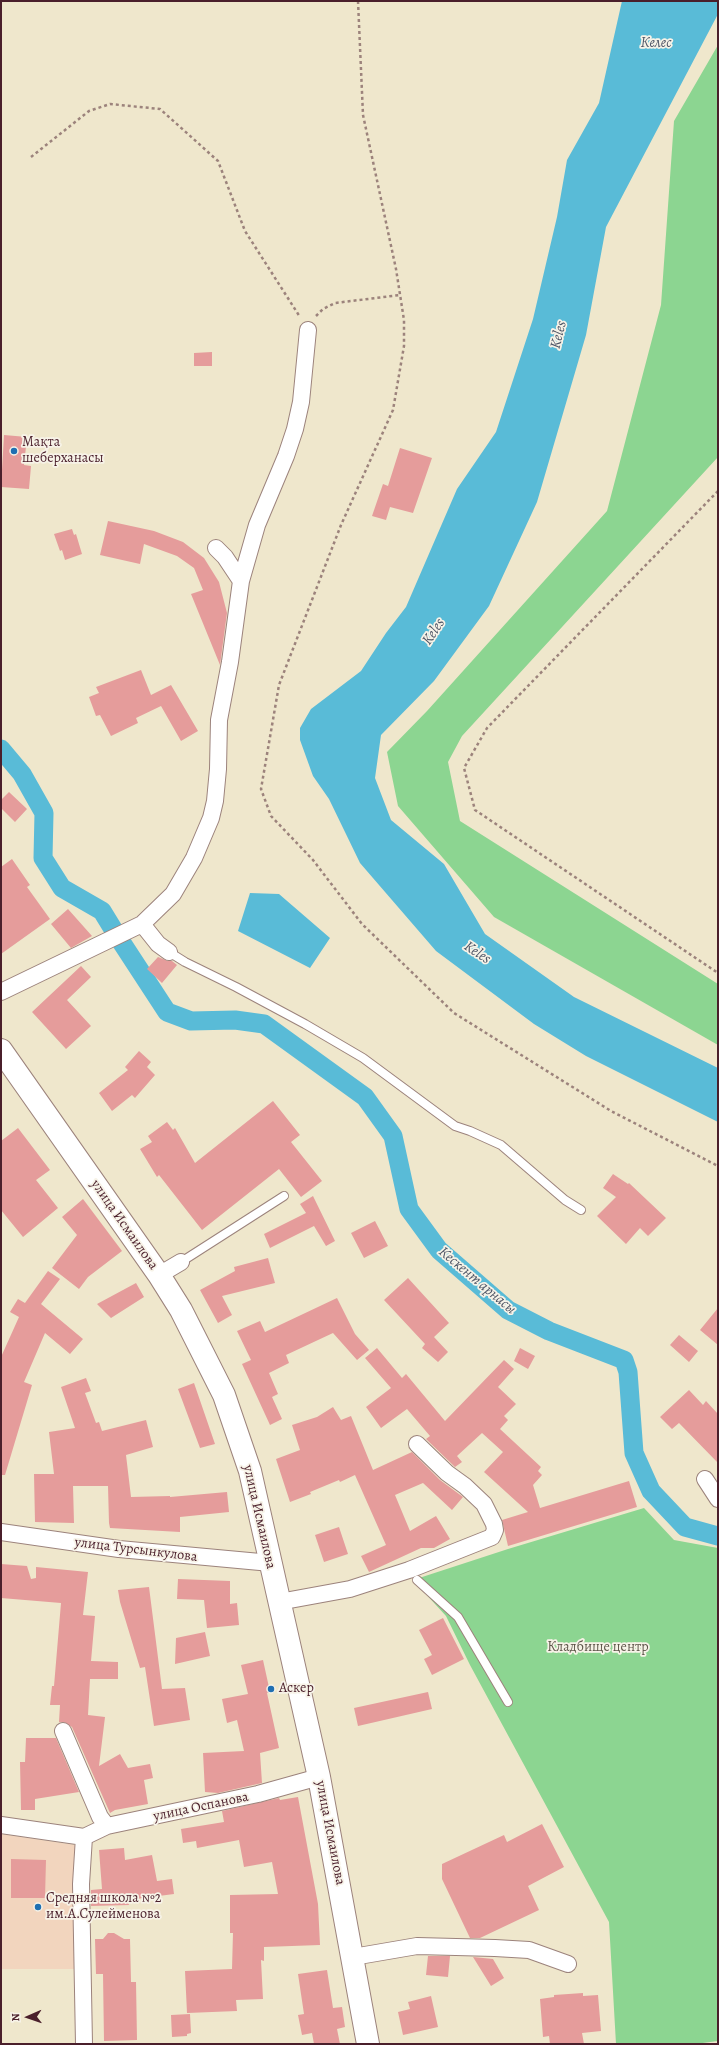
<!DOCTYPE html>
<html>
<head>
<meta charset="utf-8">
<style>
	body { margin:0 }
	#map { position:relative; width:719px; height:2045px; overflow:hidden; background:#efe7cc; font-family:Alegreya,serif }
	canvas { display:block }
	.frame { position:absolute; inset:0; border:2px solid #4a1f2b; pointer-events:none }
	.north { position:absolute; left:8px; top:1997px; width:40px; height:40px; -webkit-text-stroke:3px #f7f3e8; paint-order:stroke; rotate:268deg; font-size:11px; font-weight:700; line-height:16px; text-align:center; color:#4a1f2b }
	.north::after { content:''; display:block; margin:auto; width:14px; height:18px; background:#4a1f2b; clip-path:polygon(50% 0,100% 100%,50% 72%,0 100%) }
</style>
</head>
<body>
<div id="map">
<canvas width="719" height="2045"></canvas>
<div class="frame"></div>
<div class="north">N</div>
</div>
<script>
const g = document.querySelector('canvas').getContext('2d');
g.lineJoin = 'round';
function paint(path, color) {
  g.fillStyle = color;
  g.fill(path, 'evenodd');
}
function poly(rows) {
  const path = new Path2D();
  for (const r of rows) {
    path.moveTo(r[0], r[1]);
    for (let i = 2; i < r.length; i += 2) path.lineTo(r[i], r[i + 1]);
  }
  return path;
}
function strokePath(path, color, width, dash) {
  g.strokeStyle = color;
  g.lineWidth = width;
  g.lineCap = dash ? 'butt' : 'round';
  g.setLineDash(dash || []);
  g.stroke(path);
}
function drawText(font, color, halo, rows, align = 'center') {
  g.font = font + ' Alegreya,serif';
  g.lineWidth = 3.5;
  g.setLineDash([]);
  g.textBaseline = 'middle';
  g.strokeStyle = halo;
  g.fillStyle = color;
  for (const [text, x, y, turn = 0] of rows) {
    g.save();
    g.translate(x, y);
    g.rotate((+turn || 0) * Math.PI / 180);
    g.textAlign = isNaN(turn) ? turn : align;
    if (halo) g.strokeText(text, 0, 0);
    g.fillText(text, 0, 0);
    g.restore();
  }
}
paint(poly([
	[1,1834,75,1845,76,1969,1,1969]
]), '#f2d5be');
paint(poly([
	[718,45,718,457,462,736,448,762,460,821,718,984,718,1045,494,917,398,806,387,752,427,711,607,511,661,305,674,121],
	[644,1508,674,1540,718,1548,718,2041,695,2044,616,2044,609,1922,470,1665,446,1616,413,1580,508,1549]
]), '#8cd591');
paint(poly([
	[622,1,718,1,718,14,606,227,586,335,537,502,489,606,434,681,381,735,375,778,391,820,444,864,485,934,574,997,718,1068,718,1122,586,1056,534,1024,436,951,360,863,329,799,313,776,300,740,300,728,311,709,361,671,386,633,406,607,457,489,496,432,533,319,557,217,567,160,599,103],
	[250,893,279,894,330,938,310,968,238,931]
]), '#59bbd7');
strokePath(poly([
	[1,749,22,774,44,813,43,858,62,888,102,911,113,929],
	[120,940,167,1012,191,1021,235,1020,264,1024,365,1097,393,1136,409,1209,439,1250,508,1310,549,1331,624,1360,628,1372,634,1453,651,1491,685,1527,718,1536]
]), '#59bbd7', 19);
paint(poly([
	[212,352,212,366,194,366,194,353],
	[4,435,27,437,24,465,31,466,29,489,1,487],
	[400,448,432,458,413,513,390,507,386,520,372,516,383,484,388,486],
	[108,521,154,531,183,542,204,558,219,582,227,613,220,665,191,594,203,590,194,568,177,556,144,544,140,564,100,555],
	[72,529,74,535,76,534,82,554,65,560,62,550,60,551,54,534],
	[141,670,151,695,171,685,198,731,181,741,161,706,136,718,138,723,111,736,100,715,96,716,89,697,99,693,96,687],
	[9,792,27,809,15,822,1,808,1,800],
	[12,859,30,885,27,887,50,919,1,954,1,867],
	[68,909,92,936,71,948,51,924],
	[158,957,168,961,172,961,177,965,162,983,147,969],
	[81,966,91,977,67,1000,91,1026,66,1049,32,1012],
	[139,1051,151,1062,147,1067,155,1075,135,1098,132,1095,112,1111,99,1093,128,1070,125,1067],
	[273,1101,300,1135,291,1142,322,1181,301,1197,279,1169,202,1230,159,1175,157,1177,140,1149,152,1142,148,1136,167,1122,173,1130,175,1128,195,1163],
	[18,1128,50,1170,36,1180,58,1208,23,1237,1,1210,1,1141],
	[613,1174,628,1184,629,1183,666,1218,648,1236,640,1228,626,1244,597,1216,616,1197,603,1188],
	[313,1196,335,1241,326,1246,314,1226,270,1248,264,1234,306,1213,300,1204],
	[83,1199,122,1251,88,1277,79,1289,52,1268,77,1235,62,1217],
	[375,1221,388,1246,364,1258,351,1233],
	[268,1258,275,1283,222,1296,232,1315,218,1323,200,1290,235,1271,234,1267],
	[48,1271,60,1279,41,1304,83,1339,70,1354,45,1333,24,1382,32,1385,5,1475,1,1475,1,1357,19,1317,10,1312,18,1299,25,1303],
	[408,1278,449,1323,434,1337,448,1352,438,1362,422,1348,425,1344,384,1300],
	[136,1283,144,1297,111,1318,97,1304],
	[337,1298,355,1334,369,1350,357,1360,333,1333,286,1355,289,1363,269,1373,278,1394,272,1397,282,1419,270,1425,242,1364,251,1360,237,1331,260,1321,265,1332],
	[718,1308,718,1345,700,1330],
	[679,1335,698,1351,689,1362,670,1345],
	[377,1348,402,1378,406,1374,445,1421,504,1360,514,1369,498,1387,516,1404,504,1416,508,1420,500,1429,541,1467,538,1471,542,1475,533,1485,540,1508,629,1481,637,1507,508,1546,502,1520,528,1512,484,1472,503,1452,482,1433,457,1456,462,1462,455,1467,426,1439,430,1436,407,1409,381,1428,366,1407,391,1388,365,1358],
	[520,1348,535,1356,528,1369,514,1361],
	[86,1378,91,1391,85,1393,96,1423,99,1422,102,1431,146,1420,153,1447,126,1455,131,1497,170,1496,170,1497,227,1492,229,1512,180,1517,180,1532,110,1528,109,1523,108,1486,73,1486,74,1523,35,1522,34,1474,54,1474,49,1432,75,1428,61,1387],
	[194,1383,215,1444,200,1448,178,1389],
	[689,1390,703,1405,706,1401,718,1414,718,1463,679,1423,672,1429,660,1417],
	[333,1407,341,1420,351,1416,373,1470,412,1452,440,1480,463,1497,452,1510,423,1483,395,1495,410,1531,436,1516,450,1539,434,1548,421,1548,369,1572,361,1556,386,1545,355,1475,340,1482,339,1480,310,1492,311,1494,290,1502,276,1459,300,1450,292,1425,317,1417],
	[339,1527,348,1554,324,1562,315,1535],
	[1,1564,27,1566,31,1579,36,1578,36,1567,88,1572,83,1615,95,1616,91,1661,118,1662,118,1679,90,1679,88,1715,105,1717,99,1766,120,1754,128,1768,150,1764,153,1778,144,1780,148,1804,115,1810,110,1813,72,1727,64,1722,59,1722,60,1705,50,1705,52,1686,54,1686,61,1603,1,1598],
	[178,1579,230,1581,230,1604,237,1603,239,1625,207,1628,204,1600,177,1599],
	[149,1587,162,1689,185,1688,190,1720,154,1726,145,1667,140,1668,120,1602,118,1590],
	[443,1618,464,1659,432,1675,424,1659,432,1655,419,1630],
	[205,1632,210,1656,175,1664,176,1638],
	[263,1660,270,1692,267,1693,279,1748,260,1753,262,1783,218,1793,205,1792,203,1753,244,1751,237,1720,227,1723,222,1699,248,1694,241,1665],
	[428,1692,432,1709,358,1726,354,1708],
	[26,1738,56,1738,79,1792,35,1799,35,1810,21,1810,20,1762,25,1762],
	[298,1797,318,1904,320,1945,264,1947,264,1961,261,1960,263,1999,236,2000,237,2011,187,2013,185,1971,232,1969,233,1933,230,1933,230,1895,278,1894,272,1862,244,1867,239,1840,197,1848,196,1841,183,1843,181,1829,224,1822,222,1811,279,1798,280,1800],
	[542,1824,564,1867,528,1886,539,1910,480,1938,470,1938,442,1879,442,1864,504,1835,507,1842],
	[124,1848,125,1860,152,1855,157,1881,172,1879,174,1894,128,1900,129,1905,91,1906,91,1890,102,1889,99,1850],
	[11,1859,46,1860,45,1898,11,1898],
	[108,1933,114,1933,124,1939,130,1939,131,1982,136,1982,137,2040,104,2041,103,1974,96,1974,95,1939,103,1939],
	[428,1956,450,1956,448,1977,426,1975],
	[473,1957,493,1959,504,1978,491,1986],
	[327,1970,333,2008,342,2007,345,2027,337,2029,340,2044,314,2044,312,2033,302,2035,298,2015,304,2014,298,1974],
	[583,1993,583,1996,598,1995,601,2031,582,2033,584,2044,550,2044,549,2036,543,2037,540,1999,554,1997,554,1995],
	[431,1996,438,2027,403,2035,398,2012,410,2009,408,2002],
	[190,2014,191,2033,187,2034,187,2036,172,2037,171,2015]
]), '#e59c9b');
const service = poly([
	[169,952,185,962,236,987,305,1024,363,1058,455,1126,470,1131,501,1145,565,1200,581,1210],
	[181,1262,284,1196],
	[417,1580,458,1617,508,1702]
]);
const minor = poly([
	[216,548,225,557,241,581],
	[142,924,158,944,169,952],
	[1,992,142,924,173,894,194,858,211,818,215,801,218,769,219,720,230,662,241,581,257,525,286,456,295,429,301,402,308,330],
	[159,1275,181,1262],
	[705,1479,718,1499],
	[1,1532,119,1549,271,1563],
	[279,1602,350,1589,409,1570,492,1537,495,1530,494,1524,484,1504,465,1486,447,1473,417,1444],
	[63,1731,100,1817,107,1826],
	[1,1825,84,1837,107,1826,258,1794,319,1777],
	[353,1957,417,1946,495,1948,529,1950,568,1964],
	[84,2044,81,1884,84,1837]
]);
const primary = poly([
	[1,1050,159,1275,181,1310,224,1395,250,1471,319,1777,368,2044]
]);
strokePath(service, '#9c837c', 10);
strokePath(minor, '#9c837c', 18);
strokePath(primary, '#9c837c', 24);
strokePath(poly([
	[358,1,363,115,396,269,404,320,404,346,393,410,341,525,279,685,261,789,271,816,313,860,362,924,454,1013,611,1111,718,1166],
	[31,157,89,111,110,104,160,109,218,161,245,231,300,317],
	[316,316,323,309,335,303,400,295],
	[718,491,487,728,464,768,475,810,718,973]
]), '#9c837c', 2.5, [3, 3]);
strokePath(service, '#fff', 8);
strokePath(minor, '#fff', 16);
strokePath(primary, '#fff', 22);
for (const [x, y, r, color] of [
	[14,451,4,"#1f6fb2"],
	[271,1689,4,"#1f6fb2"],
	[38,1907,4,"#1f6fb2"]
]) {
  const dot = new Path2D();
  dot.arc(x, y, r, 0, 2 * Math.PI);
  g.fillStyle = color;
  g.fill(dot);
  strokePath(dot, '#f7f3e8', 1.5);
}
drawText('14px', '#4a1f2b', '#f7f3e8', [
	["Мақта",22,443],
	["шеберханасы",22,459],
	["Аскер",279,1689],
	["Средняя школа №2",46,1899],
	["им.А.Сулейменова",46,1915]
], 'left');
drawText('14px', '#4a1f2b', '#f7f3e8', [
	["улица Исмаилова",124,1225,55],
	["улица Исмаилова",259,1517,77],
	["улица Турсынкулова",136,1550,7],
	["улица Оспанова",201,1807,-12],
	["улица Исмаилова",330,1833,79]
]);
drawText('14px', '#5e564a', '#f7f3e8', [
	["Кладбище центр",598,1648]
]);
drawText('italic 15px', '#4f5667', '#f7f3e8', [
	["Келес",656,43],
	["Keles",559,335,-76],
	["Keles",434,632,-56],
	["Keles",477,953,34],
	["Кескент арнасы",477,1281,40]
]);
</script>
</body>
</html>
